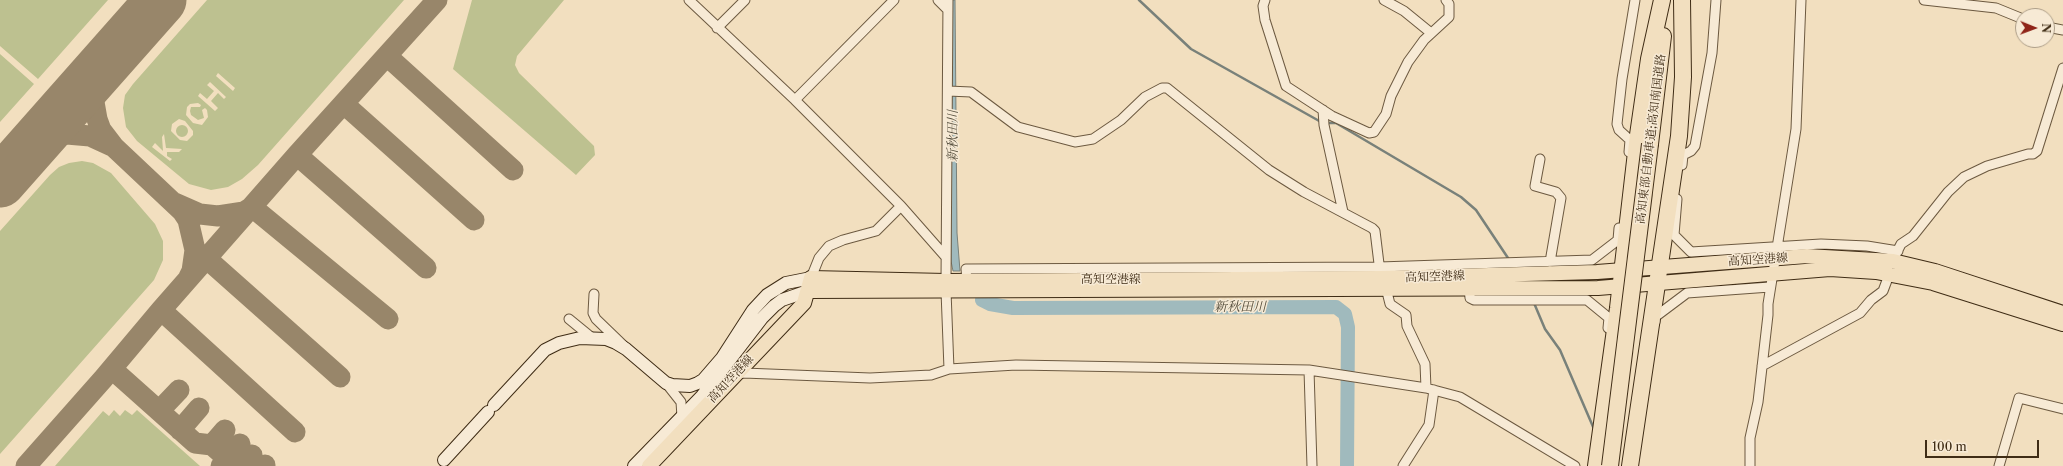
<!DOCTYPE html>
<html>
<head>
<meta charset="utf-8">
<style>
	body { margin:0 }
	#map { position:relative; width:2063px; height:466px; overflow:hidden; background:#f2dfbf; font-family:"Libre Caslon Text",serif }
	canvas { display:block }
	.north { position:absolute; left:2015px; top:8px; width:40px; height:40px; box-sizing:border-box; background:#f7ead5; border:1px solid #ad9e88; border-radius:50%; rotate:91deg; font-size:11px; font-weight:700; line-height:16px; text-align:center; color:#3f2c15 }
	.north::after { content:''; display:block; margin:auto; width:14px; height:18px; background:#8f2418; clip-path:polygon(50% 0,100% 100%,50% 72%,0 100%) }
	.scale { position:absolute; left:1925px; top:440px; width:114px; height:18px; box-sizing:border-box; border:2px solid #3f2c15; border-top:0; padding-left:5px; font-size:12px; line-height:14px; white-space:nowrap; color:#3f2c15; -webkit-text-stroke:3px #f7ead5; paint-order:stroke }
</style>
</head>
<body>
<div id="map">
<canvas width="2063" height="466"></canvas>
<div class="north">N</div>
<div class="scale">100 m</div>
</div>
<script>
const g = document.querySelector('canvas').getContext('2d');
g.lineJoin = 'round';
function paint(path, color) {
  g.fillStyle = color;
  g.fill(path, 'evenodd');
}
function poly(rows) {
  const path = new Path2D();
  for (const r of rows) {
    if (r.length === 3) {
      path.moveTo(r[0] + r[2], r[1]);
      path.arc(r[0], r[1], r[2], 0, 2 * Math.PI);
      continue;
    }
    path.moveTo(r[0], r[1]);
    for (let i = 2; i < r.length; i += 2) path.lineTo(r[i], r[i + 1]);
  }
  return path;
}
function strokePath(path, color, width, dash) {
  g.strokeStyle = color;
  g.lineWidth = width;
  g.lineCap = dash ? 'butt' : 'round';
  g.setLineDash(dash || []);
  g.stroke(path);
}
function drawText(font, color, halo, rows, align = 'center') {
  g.font = font + ' "Libre Caslon Text","Noto Serif JP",serif';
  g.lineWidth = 3;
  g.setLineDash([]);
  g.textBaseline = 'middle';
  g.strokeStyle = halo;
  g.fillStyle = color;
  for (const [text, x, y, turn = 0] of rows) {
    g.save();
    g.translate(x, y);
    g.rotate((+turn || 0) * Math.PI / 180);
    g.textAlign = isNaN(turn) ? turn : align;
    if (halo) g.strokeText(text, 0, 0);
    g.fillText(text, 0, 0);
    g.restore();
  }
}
paint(poly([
	[0,0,108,0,38,79,0,46],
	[207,0,404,0,258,165,242,179,228,187,211,190,189,184,137,141,126,127,123,108,125,95,133,84],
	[218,73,235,88,233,91,216,76],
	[210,82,226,97,224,99,218,93,211,101,218,108,215,111,198,96,200,93,207,99,214,91,207,85],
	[198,103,201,105,200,107,191,107,190,111,191,115,198,120,204,118,202,110,205,108,207,110,208,117,202,125,193,123,186,115,187,107,190,104],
	[179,119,185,121,193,131,193,135,187,141,180,140,171,131,172,124],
	[164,134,166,148,182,149,179,152,167,152,167,156,172,159,170,161,152,147,155,143,163,151,162,137],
	[472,0,564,0,517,56,515,65,519,73,594,146,595,155,576,175,453,69],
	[0,54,34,84,0,122],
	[182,131,6],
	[82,161,93,163,111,173,155,224,163,241,163,260,154,280,0,454,0,231,50,175,59,167,69,163],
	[114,410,120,416,125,410,132,415,137,410,200,466,55,466,103,411,109,416]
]), '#bdc190');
const water = poly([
	[949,0,955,0,957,233,960,271,953,271,951,261,949,0]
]);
paint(water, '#a0babd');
strokePath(water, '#79817a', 1);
strokePath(poly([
	[1139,0,1191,49,1321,122],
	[1327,123,1336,123,1461,197,1476,210,1510,261],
	[1534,303,1545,329,1560,350,1594,429]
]), '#79817a', 2.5);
strokePath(poly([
	[982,300,990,304,1013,308,1336,307,1345,314,1348,327,1347,466]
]), '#a0babd', 14);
strokePath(poly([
	[115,52,105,63,96,81,94,102,97,119,101,130,114,147,182,211,188,220,195,250,192,271,189,277],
	[387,56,513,170],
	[344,104,474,220],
	[297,155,426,268],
	[20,159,31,147,51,137,67,134,90,136,114,147],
	[175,203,200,214,218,216,244,212,252,207,388,319],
	[206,258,340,377],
	[161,310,295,432],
	[112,369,195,443,212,445,236,466],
	[159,411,179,390],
	[180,430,199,408],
	[212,445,225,430],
	[26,466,103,379,161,310,297,155,437,0],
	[221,466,240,444],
	[242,466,252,455],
	[264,466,265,465]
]), '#98866a', 21);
strokePath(poly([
	[0,182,161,0]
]), '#98866a', 51);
const street = poly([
	[689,0,795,100,901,206,945,256],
	[938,0,948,10],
	[1265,0,1263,6,1265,20,1286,86,1332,116,1369,133,1374,132,1386,114,1391,96,1408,62,1424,40,1449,17,1449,4,1446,0],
	[1384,0,1404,11,1431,33],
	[1924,0,1996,8,2023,19],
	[2047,27,2063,30],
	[717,28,745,0],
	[948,91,971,92,1018,127,1075,142,1093,139,1121,120,1145,97,1162,88,1167,88,1269,170,1304,192,1372,228,1375,231,1380,272],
	[795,100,894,0],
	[1323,110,1324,125,1343,212],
	[1629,152,1630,140,1619,130,1617,124,1622,79,1635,0],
	[1540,159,1535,186,1556,192,1561,198,1550,262],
	[1682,165,1683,155,1691,151,1695,146,1712,53,1716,0],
	[1677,199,1674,235,1691,252,1821,244,1867,246,1898,251],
	[1895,256,1901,244,1913,236,1948,192,1964,177,1987,166,2028,154,2033,154,2037,151,2063,68],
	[811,278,819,258,829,246,843,240,876,231,901,206],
	[946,281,948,0],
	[967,281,966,269,1379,267,1592,260,1618,240,1619,228],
	[1385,284,1390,304,1406,315,1407,326,1425,364,1426,388],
	[1469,288,1470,298,1474,300,1587,300,1609,318,1608,328],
	[946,291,949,369],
	[594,294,593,313,596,319,624,346],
	[569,319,591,337],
	[1655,322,1655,317,1687,293,1770,287],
	[1762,366,1860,313,1871,300,1883,291,1889,275],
	[1309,370,1312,466],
	[736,374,744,373,870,378,931,375,949,369,1016,365,1309,370,1426,388,1460,397,1575,466],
	[666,383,681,402,682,417],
	[1403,466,1429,425,1434,390],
	[1750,466,1750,438,1758,402,1768,315,1768,304,1796,129,1801,0],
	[1999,466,2019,398,2063,409]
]);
const secondary = poly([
	[494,405,545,350,559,343,580,338,606,339,616,343,626,349,666,383,672,385,690,386,698,383,703,380,722,358,753,310,767,295,786,283,811,278],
	[444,460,488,412],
	[634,466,702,396,762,318,774,306,782,300,808,291]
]);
const primary = poly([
	[808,291,1598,288,1830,269,1876,272,1933,283,2063,324],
	[649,466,804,303,811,278,946,281,1381,278,1597,272,1807,256,1893,261,1935,271,2063,313]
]);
const highway = poly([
	[1650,144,1663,36],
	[1596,466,1618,308,1638,135,1649,59,1662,0],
	[1630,466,1679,136,1683,77,1682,0]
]);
strokePath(street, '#6c5940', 11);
strokePath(secondary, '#3f2c15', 14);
strokePath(primary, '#3f2c15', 16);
strokePath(highway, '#3f2c15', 18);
strokePath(street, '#f7ead5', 9);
strokePath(secondary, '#f7ead5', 12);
strokePath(primary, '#f2dfbf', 14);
strokePath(highway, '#f2dfbf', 16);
const highwayBridge = poly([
	[1610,466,1650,144]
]);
strokePath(highwayBridge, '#3f2c15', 18, []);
strokePath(highwayBridge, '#f2dfbf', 16);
drawText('12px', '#3f2c15', '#f7ead5', [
	["高知東部自動車道;高知南国道路",1651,139,-83],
	["高知空港線",1758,260,-4],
	["高知空港線",1435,277,-2],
	["高知空港線",1111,280],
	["高知空港線",731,379,-47]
]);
drawText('italic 13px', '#57503f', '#f7ead5', [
	["新秋田川",953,136,-90],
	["新秋田川",1240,307]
]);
</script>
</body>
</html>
